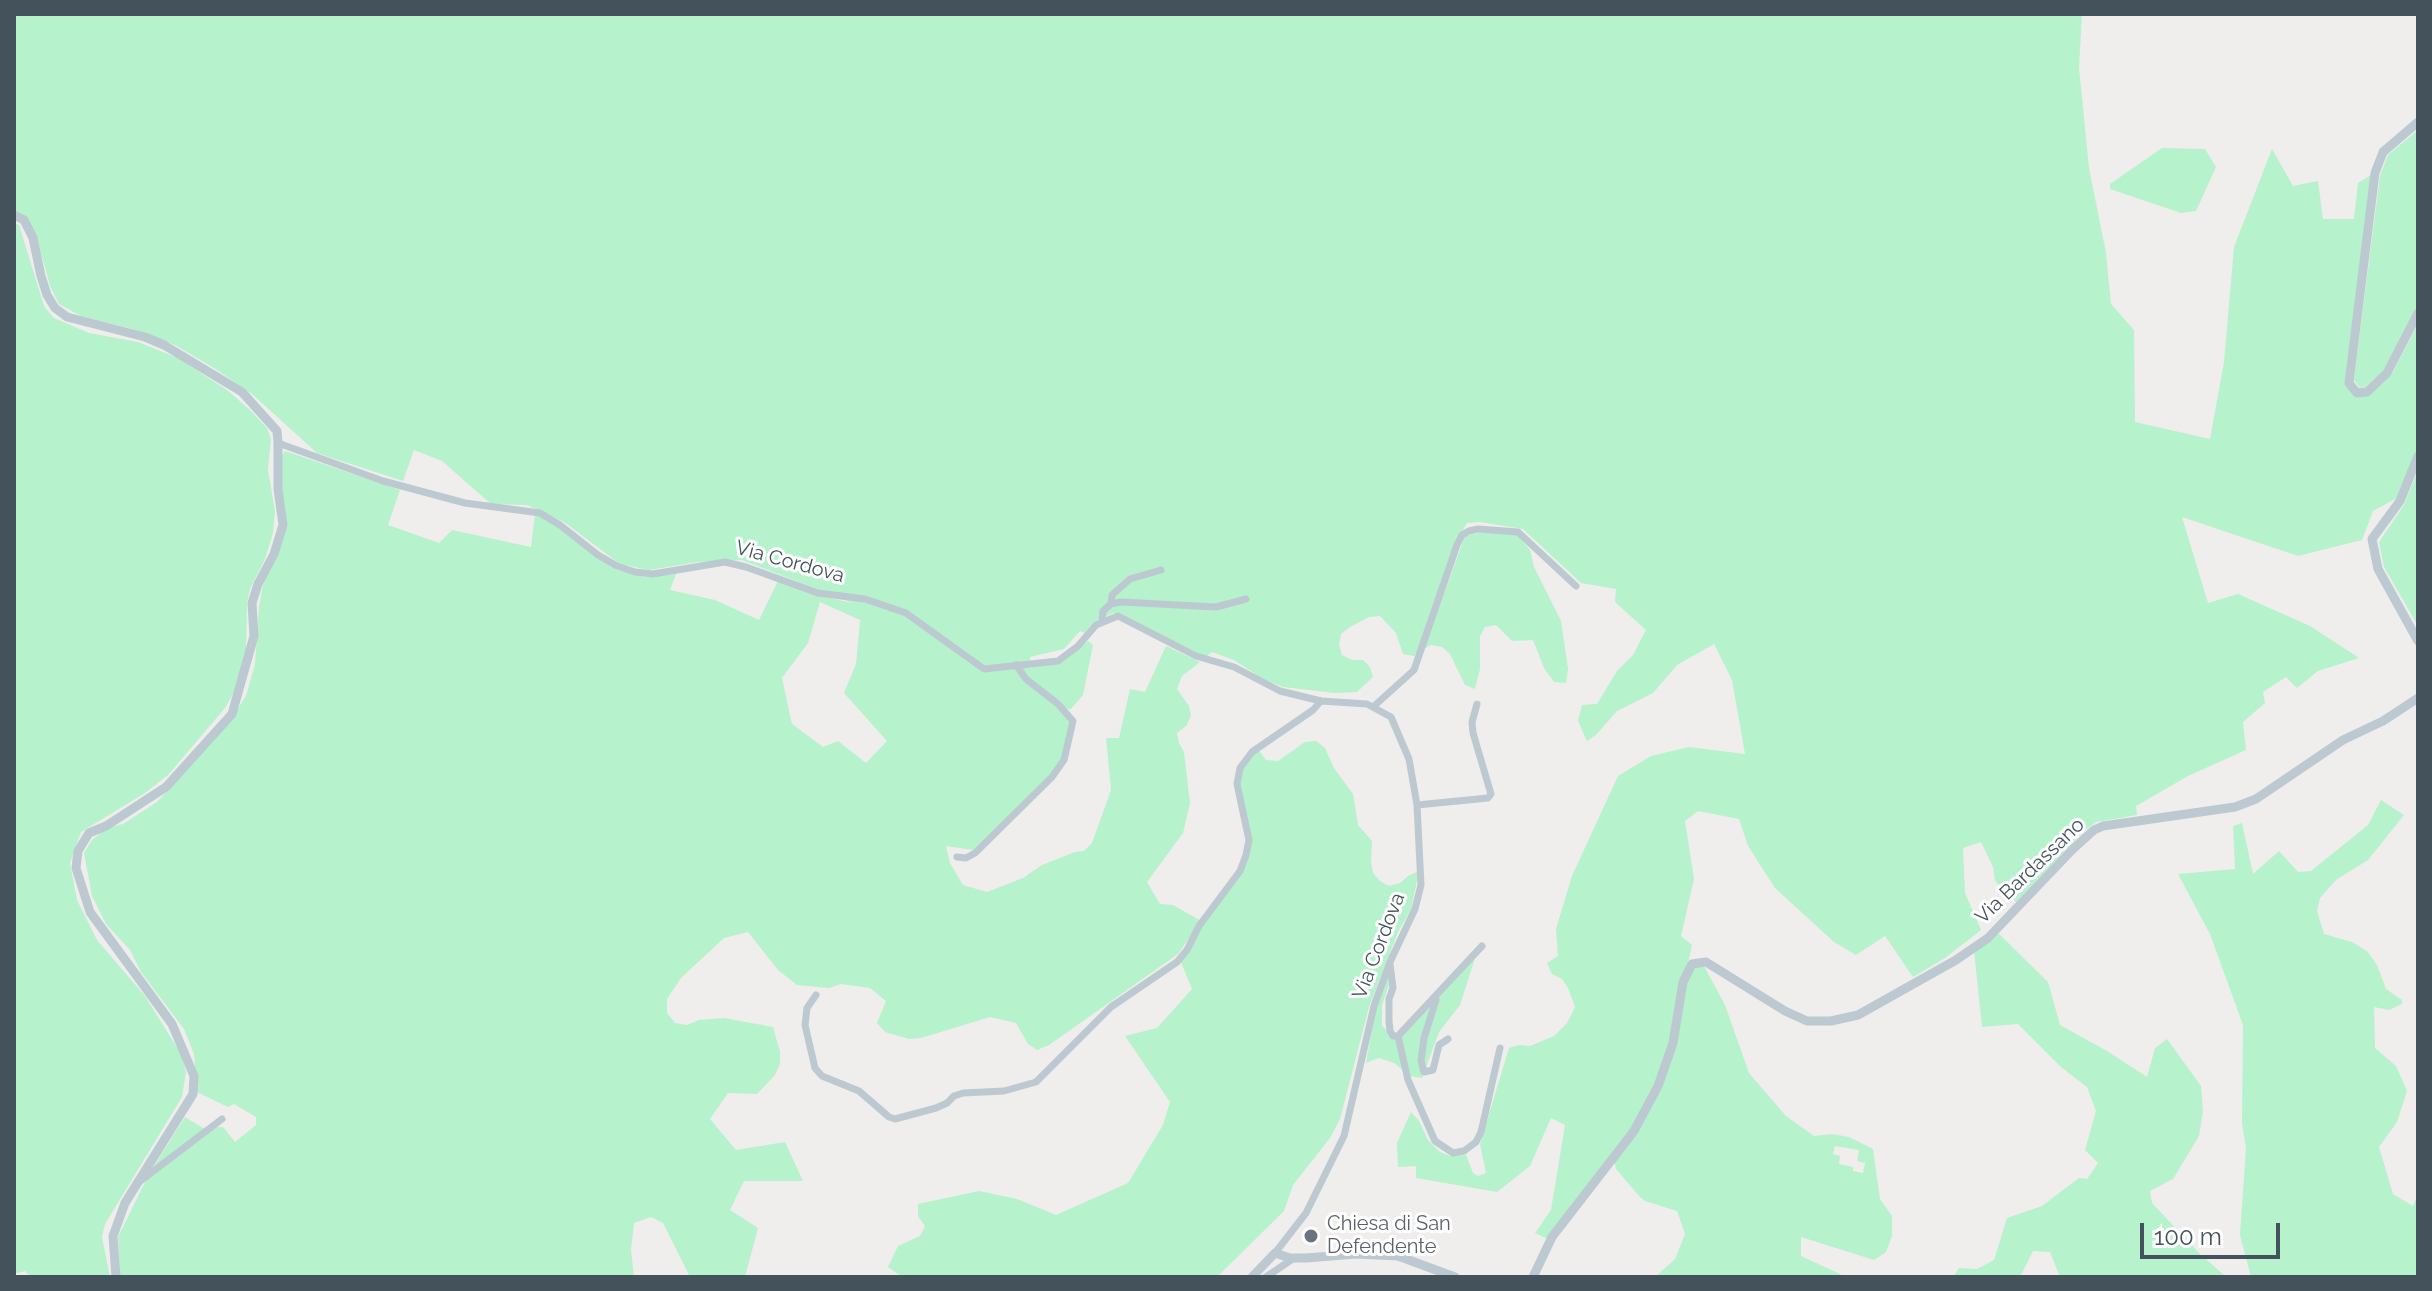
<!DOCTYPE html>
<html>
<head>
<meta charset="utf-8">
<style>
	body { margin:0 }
	#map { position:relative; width:2432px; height:1291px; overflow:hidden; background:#f0eded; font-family:Raleway,sans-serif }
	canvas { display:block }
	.frame { position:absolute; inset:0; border:16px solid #44525c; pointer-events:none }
	.scale { position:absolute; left:2140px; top:1223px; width:140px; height:36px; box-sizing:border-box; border:4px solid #44525c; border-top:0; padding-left:10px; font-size:24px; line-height:28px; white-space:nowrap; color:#44525c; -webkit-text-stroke:6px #fff; paint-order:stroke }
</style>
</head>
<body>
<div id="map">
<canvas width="2432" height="1291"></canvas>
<div class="frame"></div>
<div class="scale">100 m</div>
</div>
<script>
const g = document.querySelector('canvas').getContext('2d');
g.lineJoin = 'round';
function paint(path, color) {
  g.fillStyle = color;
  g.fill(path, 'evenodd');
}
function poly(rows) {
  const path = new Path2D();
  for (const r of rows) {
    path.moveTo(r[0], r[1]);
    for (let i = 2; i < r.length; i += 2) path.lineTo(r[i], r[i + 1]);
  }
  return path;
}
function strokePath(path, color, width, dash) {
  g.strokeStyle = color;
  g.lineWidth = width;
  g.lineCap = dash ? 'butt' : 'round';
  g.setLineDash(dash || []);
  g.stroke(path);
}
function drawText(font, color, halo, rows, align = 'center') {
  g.font = font + ' Raleway,sans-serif';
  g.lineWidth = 6;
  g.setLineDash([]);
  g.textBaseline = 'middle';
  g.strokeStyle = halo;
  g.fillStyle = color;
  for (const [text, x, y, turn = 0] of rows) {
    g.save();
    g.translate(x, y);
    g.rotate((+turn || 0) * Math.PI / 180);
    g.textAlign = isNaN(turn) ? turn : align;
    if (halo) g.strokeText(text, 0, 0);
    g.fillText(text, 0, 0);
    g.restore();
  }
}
paint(poly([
	[14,14,2082,14,2079,68,2089,168,2106,253,2111,304,2134,330,2135,422,2210,439,2224,362,2234,247,2272,149,2293,186,2318,181,2323,219,2354,219,2358,183,2371,175,2345,383,2370,394,2392,374,2418,324,2418,446,2397,498,2373,511,2362,540,2298,556,2182,517,2208,603,2238,594,2310,626,2359,658,2318,671,2297,688,2286,677,2263,692,2265,703,2243,722,2246,750,2188,776,2136,806,2137,815,2096,822,2084,831,2016,902,1995,881,1993,867,1981,842,1963,848,1965,893,1981,930,1945,958,1913,977,1885,936,1856,955,1834,942,1775,888,1748,846,1739,819,1698,811,1685,821,1694,879,1681,936,1692,945,1671,1042,1656,1085,1631,1129,1581,1193,1548,1239,1535,1233,1551,1210,1565,1125,1551,1118,1530,1166,1497,1192,1416,1178,1416,1166,1398,1167,1397,1143,1411,1112,1419,1121,1428,1140,1440,1152,1450,1156,1466,1155,1473,1173,1478,1176,1486,1173,1480,1144,1509,1048,1519,1045,1530,1046,1554,1036,1567,1023,1575,1007,1568,988,1562,979,1552,974,1547,963,1558,956,1556,929,1572,876,1618,776,1651,756,1689,747,1745,754,1732,680,1714,644,1677,665,1653,693,1617,711,1596,735,1587,741,1578,721,1582,705,1597,704,1617,671,1633,655,1646,630,1615,602,1616,589,1581,583,1523,529,1480,522,1467,523,1456,542,1418,653,1414,656,1403,654,1396,633,1380,616,1369,617,1350,627,1341,634,1339,645,1342,655,1352,660,1363,660,1370,667,1373,677,1357,692,1335,693,1283,687,1263,679,1234,660,1212,652,1206,657,1113,613,1094,622,1084,633,1080,631,1064,649,1030,657,1029,668,1062,662,1088,641,1093,645,1083,695,1071,709,1063,710,1071,721,1063,759,1056,769,973,850,946,846,950,863,963,885,987,892,1023,878,1042,865,1075,852,1084,851,1092,843,1111,790,1106,738,1119,738,1130,689,1145,692,1166,646,1200,662,1182,676,1177,689,1189,706,1191,716,1186,726,1177,733,1179,743,1184,752,1190,803,1183,833,1147,882,1160,904,1173,905,1201,921,1178,954,1049,1045,1037,1050,1028,1044,1016,1023,990,1017,921,1038,909,1039,885,1032,877,1023,886,1001,870,988,841,984,829,988,797,985,778,970,748,932,724,938,681,978,667,999,667,1013,675,1023,687,1025,699,1020,724,1018,773,1027,780,1052,780,1064,775,1075,757,1094,728,1093,710,1119,736,1150,785,1142,803,1181,744,1181,730,1210,758,1228,745,1277,690,1277,663,1223,651,1217,634,1223,631,1250,634,1277,120,1277,118,1237,149,1174,185,1117,203,1128,223,1127,235,1142,256,1125,256,1117,234,1104,228,1107,197,1092,194,1054,184,1029,141,972,130,950,106,924,92,896,84,853,92,840,107,828,123,824,157,802,229,723,246,696,255,664,259,607,264,579,281,544,279,460,285,451,400,490,388,525,439,543,452,530,531,547,535,514,558,526,617,570,644,577,676,574,670,590,715,600,759,620,778,581,817,595,853,603,742,560,698,562,649,570,620,564,564,522,527,505,491,504,442,461,414,450,403,481,317,453,252,394,214,368,175,345,133,329,81,316,59,304,50,286,36,235,22,215,14,211],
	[820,602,860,620,856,664,844,693,887,741,866,763,838,741,823,747,792,724,782,678,808,643],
	[2418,130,2418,306,2383,371,2365,387,2360,388,2354,380,2380,176,2388,155],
	[2162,148,2205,149,2216,167,2196,211,2181,213,2110,189,2110,184],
	[14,223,19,225,44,306,54,318,89,333,138,342,178,358,227,390,250,410,267,428,271,439,268,470,275,511,273,533,265,559,250,589,247,603,246,651,235,691,225,708,168,775,145,793,81,832,70,863,77,900,97,940,145,996,181,1054,186,1072,182,1097,105,1224,102,1237,110,1277,31,1277,25,1271,14,1274],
	[2418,470,2418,626,2384,567,2379,542,2404,505],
	[1484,532,1517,534,1530,550,1534,567,1561,621,1568,669,1566,683,1554,682,1544,668,1533,640,1512,641,1496,625,1485,627,1480,636,1480,669,1475,689,1465,685,1450,654,1442,647,1431,645,1424,649,1465,536],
	[1316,741,1325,748,1334,768,1353,794,1358,825,1372,841,1371,862,1373,873,1380,881,1389,886,1400,883,1408,876,1419,871,1411,909,1398,932,1369,1007,1340,1119,1330,1138,1293,1185,1284,1211,1217,1277,902,1277,888,1267,898,1246,920,1236,925,1226,918,1216,918,1204,979,1191,1017,1199,1056,1215,1128,1183,1163,1125,1170,1102,1125,1036,1157,1028,1192,989,1180,960,1248,856,1239,784,1241,769,1258,749,1266,760,1278,761,1305,742],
	[2381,800,2404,815,2368,860,2336,880,2320,898,2317,911,2324,934,2352,942,2368,952,2377,965,2386,989,2402,1000,2402,1004,2389,1010,2374,1007,2375,1048,2396,1066,2407,1091,2397,1122,2379,1147,2393,1194,2413,1206,2418,1194,2418,1277,2251,1277,2240,1235,2246,1148,2242,1124,2243,1025,2210,934,2178,874,2235,869,2233,826,2242,823,2253,874,2279,851,2298,872,2311,871,2368,825],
	[1998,933,2048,982,2060,1025,2107,1051,2147,1077,2155,1048,2167,1039,2201,1086,2203,1111,2199,1136,2173,1179,2150,1191,2152,1203,2199,1253,2226,1277,2060,1277,2050,1252,2033,1251,2020,1277,1953,1277,1959,1268,1977,1269,1994,1260,2007,1218,2042,1206,2079,1178,2087,1179,2098,1163,2085,1150,2096,1111,2087,1087,2061,1067,2018,1024,1982,1027,1974,950],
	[1476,955,1460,1005,1439,1032,1422,1078,1410,1076,1394,1063,1379,1058,1366,1063,1376,1007,1388,976,1390,982,1382,1005,1382,1025,1392,1037,1401,1037],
	[1695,965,1704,966,1725,1005,1749,1073,1786,1116,1814,1136,1832,1134,1849,1137,1873,1149,1880,1199,1892,1216,1892,1236,1886,1252,1874,1260,1801,1237,1801,1256,1842,1275,1853,1277,1655,1277,1675,1259,1685,1234,1677,1211,1645,1201,1639,1196,1616,1169,1614,1160,1661,1088,1686,983],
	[1835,1146,1859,1150,1857,1161,1865,1163,1863,1173,1853,1171,1853,1167,1839,1164,1840,1156,1833,1154]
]), '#b6f2cb');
strokePath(poly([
	[278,443,383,481,465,503,540,513,560,525,598,555,617,566,635,572,653,574,725,562,746,567,818,593,865,599,906,613,984,669,1058,661,1078,646,1096,625,1118,616,1196,656,1234,667,1280,691,1321,701,1367,704,1391,717,1409,759,1417,805,1421,885,1415,909,1390,962,1374,1006,1344,1136,1306,1213,1275,1253],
	[1111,604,1112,595,1130,579,1161,570],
	[1102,621,1103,611,1111,604,1121,602,1216,607,1246,599],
	[1373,707,1414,670,1457,545,1462,535,1469,531,1478,529,1518,532,1576,586],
	[1417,805,1488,798,1491,794,1473,733,1472,722,1477,704],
	[957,857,966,858,975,853,1052,777,1064,760,1073,721,1058,704,1026,679,1016,665],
	[1390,964,1393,988,1389,999,1389,1021,1390,1031,1393,1036,1398,1036,1482,946],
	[816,995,807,1008,805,1025,815,1068,822,1076,859,1091,889,1117,895,1119,936,1108,947,1103,954,1096,963,1093,1004,1091,1036,1082,1111,1007,1177,962,1187,950,1199,926,1240,871,1246,855,1249,840,1237,784,1240,768,1252,752,1313,710,1321,701],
	[1436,1000,1424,1038,1421,1061,1424,1072,1433,1070,1439,1045,1448,1039],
	[1398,1036,1408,1080,1435,1141,1453,1153,1464,1151,1476,1142,1481,1132,1500,1048],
	[139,1182,222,1119],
	[1266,1277,1294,1258]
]), '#bcc9d1', 7);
strokePath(poly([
	[2418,122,2383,152,2375,173,2349,383,2357,393,2367,392,2387,373,2418,313],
	[14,215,24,220,33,238,41,276,47,295,55,308,67,317,145,337,164,345,242,392,277,431,278,443,278,489,283,525,274,554,258,584,252,603,254,636,232,714,166,787,106,826,89,833,78,851,76,868,90,912,172,1024,194,1076,193,1094,125,1203,113,1236,116,1277],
	[2418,456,2400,501,2372,539,2378,569,2418,641],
	[1252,1277,1275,1253,1290,1258,1306,1258,1356,1254,1398,1256,1455,1277],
	[1533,1277,1552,1237,1634,1131,1658,1086,1673,1043,1683,982,1692,964,1706,962,1785,1011,1807,1021,1831,1021,1858,1015,1956,960,1988,938,2072,850,2094,830,2103,826,2235,807,2256,799,2343,740,2383,721,2418,698]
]), '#bcc9d1', 9);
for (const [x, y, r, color] of [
	[1311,1236,8,"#6b7280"]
]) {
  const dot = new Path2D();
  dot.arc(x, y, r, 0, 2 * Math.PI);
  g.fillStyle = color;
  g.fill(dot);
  strokePath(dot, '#fff', 3);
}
drawText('20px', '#44525c', '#fff', [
	["Via Cordova",790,562,15],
	["Via Bardassano",2030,871,-44],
	["Via Cordova",1379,946,-69]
]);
drawText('20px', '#5b616d', '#fff', [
	["Chiesa di San",1327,1224],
	["Defendente",1327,1247]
], 'left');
</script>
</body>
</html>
